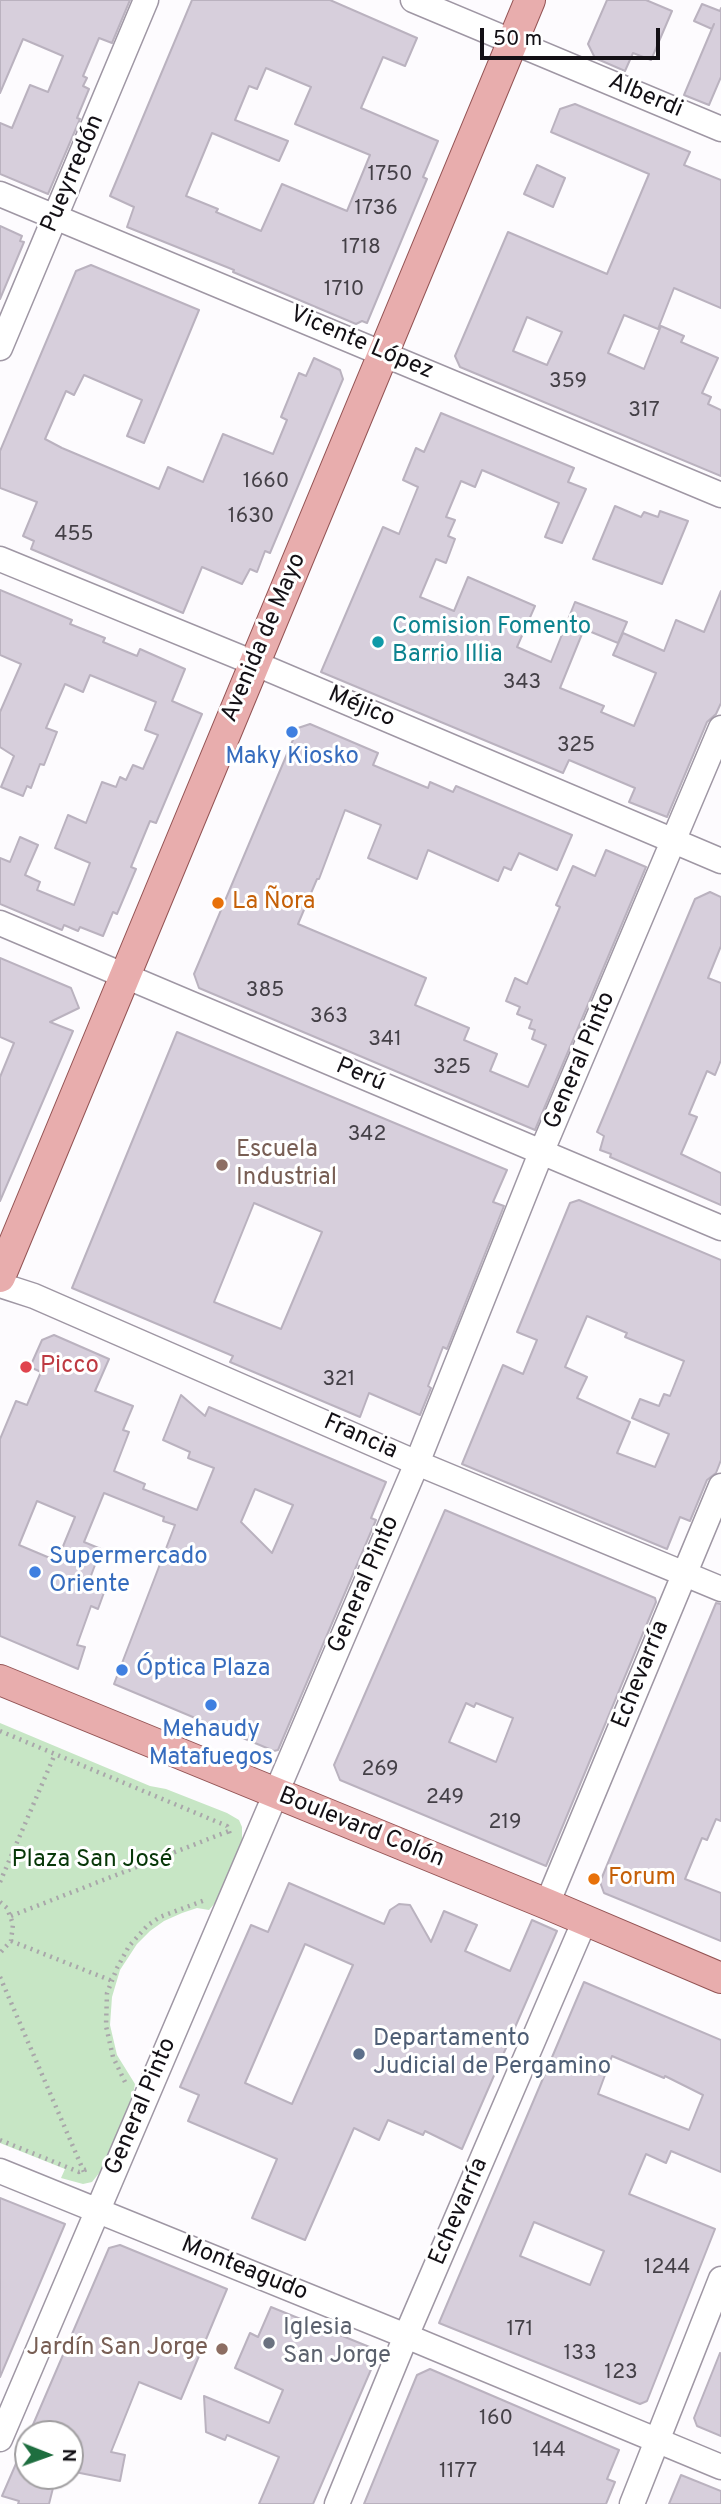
<!DOCTYPE html>
<html>
<head>
<meta charset="utf-8">
<style>
	body { margin:0 }
	#map { position:relative; width:721px; height:2504px; overflow:hidden; background:#fdfbfe; font-family:Overpass,sans-serif }
	canvas { display:block }
	.north { position:absolute; left:14px; top:2420px; width:70px; height:70px; box-sizing:border-box; background:#fff; border:2px solid #a19fa1; border-radius:50%; rotate:91deg; font-size:19px; font-weight:700; line-height:28px; text-align:center; color:#131015 }
	.north::after { content:''; display:block; margin:auto; width:24px; height:32px; background:#1e6e3f; clip-path:polygon(50% 0,100% 100%,50% 72%,0 100%) }
	.scale { position:absolute; left:480px; top:28px; width:180px; height:32px; box-sizing:border-box; border:4px solid #131015; border-top:0; padding-left:9px; font-size:21px; line-height:24px; white-space:nowrap; color:#131015; -webkit-text-stroke:5px #fff; paint-order:stroke }
</style>
</head>
<body>
<div id="map">
<canvas width="721" height="2504"></canvas>
<div class="north">N</div>
<div class="scale">50 m</div>
</div>
<script>
const g = document.querySelector('canvas').getContext('2d');
g.lineJoin = 'round';
function paint(path, color) {
  g.fillStyle = color;
  g.fill(path, 'evenodd');
}
function poly(rows) {
  const path = new Path2D();
  for (const r of rows) {
    path.moveTo(r[0], r[1]);
    for (let i = 2; i < r.length; i += 2) path.lineTo(r[i], r[i + 1]);
  }
  return path;
}
function strokePath(path, color, width, dash) {
  g.strokeStyle = color;
  g.lineWidth = width;
  g.lineCap = dash ? 'butt' : 'round';
  g.setLineDash(dash || []);
  g.stroke(path);
}
function drawText(font, color, halo, rows, align = 'center') {
  g.font = font + ' Overpass,sans-serif';
  g.lineWidth = 6;
  g.setLineDash([]);
  g.textBaseline = 'middle';
  g.strokeStyle = halo;
  g.fillStyle = color;
  for (const [text, x, y, turn = 0] of rows) {
    g.save();
    g.translate(x, y);
    g.rotate((+turn || 0) * Math.PI / 180);
    g.textAlign = isNaN(turn) ? turn : align;
    if (halo) g.strokeText(text, 0, 0);
    g.fillText(text, 0, 0);
    g.restore();
  }
}
paint(poly([
	[0,1723,150,1786,166,1789,227,1813,239,1820,242,1827,242,1841,215,1903,209,1910,197,1908,182,1913,164,1921,150,1931,137,1944,120,1970,112,1997,110,2025,117,2055,135,2084,133,2095,100,2172,92,2182,83,2184,61,2178,65,2169,0,2143]
]), '#c7e6c5');
const building = poly([
	[0,0,130,0,112,43,99,38,83,76,87,78,83,86,89,89,77,118,80,119,48,194,0,174,0,123,12,128,30,85,48,92,63,56,23,39,0,93,0,0],
	[192,0,330,0,417,38,405,66,383,57,361,108,438,141,423,177,427,179,367,323,362,321,356,324,233,272,234,270,127,227,134,207,110,196,192,0],
	[266,68,311,87,295,124,370,155,347,211,282,184,261,231,216,212,218,209,186,196,212,133,279,161,288,141,235,120,249,86,257,89,266,68],
	[607,0,646,0,672,11,651,60,633,53,625,71,595,58,588,44,607,0],
	[702,4,720,11,721,8,721,77,709,105,684,95,714,24,712,29,694,21,702,4],
	[575,104,690,152,684,165,721,180,721,308,674,288,658,329,624,315,608,353,644,369,661,326,684,336,681,342,718,358,702,393,711,397,708,404,721,410,721,476,460,367,455,356,508,232,607,274,649,174,551,132,560,109,575,104],
	[527,317,562,332,547,365,513,351,527,317],
	[537,165,565,178,553,207,524,194,537,165],
	[0,226,22,236,20,241,24,242,0,299,0,226],
	[91,265,199,310,144,443,127,436,142,400,84,375,74,395,66,391,45,439,62,448,159,489,168,467,203,482,223,434,273,454,287,420,281,417,299,373,306,376,314,358,340,370,343,379,270,553,265,551,257,572,250,569,242,584,202,567,183,613,31,549,34,541,23,536,37,502,0,488,0,451,76,271,91,265],
	[441,413,574,468,568,482,586,489,562,543,545,537,559,503,482,470,475,487,461,481,446,517,455,520,448,536,455,539,446,563,436,559,420,597,454,611,468,577,535,606,517,647,551,662,575,602,627,622,618,643,584,629,560,688,604,706,601,712,634,726,656,673,613,655,623,633,664,651,676,620,704,632,721,591,721,703,716,714,707,722,667,817,629,802,635,788,569,760,563,773,321,672,383,527,399,534,418,487,403,480,416,448,424,452,441,413],
	[615,506,641,517,644,512,658,517,660,511,688,521,662,584,593,559,615,506],
	[0,590,72,620,70,624,105,638,103,642,137,656,140,649,185,669,172,701,202,714,156,823,150,821,131,867,136,869,117,914,113,912,103,936,80,927,78,931,64,925,62,930,0,904,0,858,10,862,20,837,38,845,25,875,40,882,37,890,74,905,90,863,55,848,68,815,86,823,102,782,116,787,120,777,126,780,133,765,143,769,158,735,145,730,156,702,90,675,83,692,65,684,46,728,57,732,44,765,40,764,31,788,27,786,23,796,1,787,14,756,0,747,0,712,21,664,0,655,0,590],
	[310,724,378,753,373,765,428,788,430,782,453,792,456,786,572,835,557,870,519,853,511,870,504,867,498,881,428,850,417,879,368,858,381,825,345,810,319,879,317,879,298,924,426,978,415,1005,469,1028,464,1040,497,1054,490,1071,528,1087,546,1045,532,1039,535,1030,529,1028,532,1020,517,1014,520,1007,506,1001,515,978,527,984,560,907,556,905,573,866,595,876,606,850,646,867,535,1130,199,988,194,974,298,728,310,724],
	[710,892,721,897,721,946,708,978,721,983,721,1060,715,1075,707,1071,689,1114,697,1117,681,1154,721,1173,721,1205,610,1157,611,1154,600,1150,604,1136,597,1132,695,899,710,892],
	[0,958,71,988,79,1008,50,1022,73,1031,0,1201,0,1077,14,1043,0,1037,0,958],
	[177,1032,507,1170,493,1202,504,1206,447,1349,443,1347,428,1386,431,1388,420,1415,369,1393,360,1417,230,1362,233,1356,72,1288,177,1032],
	[254,1203,322,1232,281,1329,214,1302,254,1203],
	[579,1200,721,1260,721,1460,716,1473,707,1480,690,1521,680,1517,667,1549,462,1464,503,1365,523,1374,537,1340,517,1332,570,1203,579,1200],
	[587,1316,627,1333,625,1337,684,1361,670,1396,664,1394,659,1406,640,1399,632,1418,669,1434,655,1467,617,1453,630,1422,577,1398,587,1377,565,1367,587,1316],
	[54,1335,109,1359,95,1391,133,1406,123,1430,129,1432,114,1471,145,1484,143,1489,197,1510,214,1468,188,1458,190,1452,163,1440,181,1395,205,1416,209,1407,386,1482,371,1518,376,1520,278,1750,274,1751,114,1684,175,1525,163,1521,164,1517,104,1493,84,1542,101,1549,89,1581,106,1587,98,1609,91,1606,77,1645,85,1647,78,1669,0,1636,0,1439,16,1401,27,1405,41,1372,30,1367,42,1340,54,1335],
	[255,1489,293,1505,272,1553,241,1522,255,1489],
	[37,1501,75,1517,57,1561,19,1545,37,1501],
	[445,1510,655,1598,656,1602,546,1866,340,1780,334,1765,445,1510],
	[466,1703,474,1707,476,1703,513,1718,496,1762,449,1742,466,1703],
	[716,1603,721,1604,721,1821,716,1819,707,1840,702,1838,685,1879,721,1893,721,1941,604,1893,600,1882,716,1603],
	[289,1883,384,1924,390,1910,399,1904,410,1905,431,1942,444,1911,477,1925,465,1951,510,1971,532,1920,557,1931,462,2149,425,2131,423,2135,388,2120,379,2140,354,2128,305,2240,252,2218,277,2159,188,2121,199,2095,180,2087,251,1925,268,1932,289,1883],
	[305,1944,353,1965,292,2104,245,2083,305,1944],
	[584,1982,721,2040,721,2172,671,2151,666,2163,646,2154,629,2194,715,2229,647,2401,640,2404,439,2323,584,1982],
	[612,2056,664,2078,665,2076,703,2095,689,2130,598,2094,612,2056],
	[534,2222,604,2251,590,2285,520,2256,534,2222],
	[0,2198,65,2224,0,2377,0,2198],
	[120,2245,227,2289,181,2399,139,2382,111,2452,125,2455,120,2481,70,2471,70,2434,29,2434,109,2248,120,2245],
	[271,2307,372,2348,376,2358,313,2504,259,2504,279,2457,227,2435,225,2440,206,2432,204,2396,269,2423,283,2390,235,2368,250,2333,258,2337,271,2307],
	[720,2353,721,2354,721,2436,697,2426,694,2418,720,2353],
	[430,2369,619,2450,607,2479,615,2482,606,2504,364,2504,417,2375,430,2369],
	[28,2436,28,2476,56,2476,49,2504,18,2504,19,2501,2,2496,28,2436],
	[681,2475,721,2491,721,2504,669,2504,681,2475]
]);
paint(building, '#d7cfdc');
strokePath(building, '#bab2bf', 2);
const minor = poly([
	[413,0,721,129],
	[0,194,721,495],
	[0,348,146,0],
	[0,559,254,663,721,861],
	[0,923,721,1228],
	[0,1285,34,1296,417,1463,721,1589],
	[547,1904,721,1486],
	[0,2171,406,2336,721,2467],
	[0,2439,417,1463,541,1153,721,728],
	[337,2504,406,2336,585,1920],
	[632,2504,721,2279]
]);
const major = poly([
	[0,1277,530,0],
	[0,1680,547,1904,721,1978]
]);
strokePath(minor, '#9f97a4', 27);
strokePath(major, '#935354', 32);
strokePath(poly([
	[0,1731,227,1826,231,1837],
	[0,1882,55,1754],
	[0,1902,7,1908,13,1924,11,1941,0,1953],
	[11,1916,229,1831],
	[11,1941,115,1982],
	[0,1977,84,2172],
	[125,2082,113,2057,106,2026,107,1993,117,1968,129,1946,148,1925,160,1917,205,1900],
	[0,2140,79,2172,90,2168]
]), '#a9a7aa', 4.5, [2, 5]);
strokePath(minor, '#fff', 24);
strokePath(major, '#e8adad', 30);
for (const [x, y, r, color] of [
	[378,642,7,"#0f9aa8"],
	[292,732,7,"#3f7fe0"],
	[218,903,7,"#e8710a"],
	[222,1165,7,"#8d6e63"],
	[26,1367,7,"#e0444e"],
	[35,1572,7,"#3f7fe0"],
	[122,1670,7,"#3f7fe0"],
	[211,1705,7,"#3f7fe0"],
	[594,1879,7,"#e8710a"],
	[359,2054,7,"#5c6f8a"],
	[269,2343,7,"#6b7280"],
	[222,2349,7,"#8d6e63"]
]) {
  const dot = new Path2D();
  dot.arc(x, y, r, 0, 2 * Math.PI);
  g.fillStyle = color;
  g.fill(dot);
  strokePath(dot, '#fff', 2.5);
}
drawText('21px', '#444047', null, [
	["1750",390,176],
	["1736",376,210],
	["1718",361,249],
	["1710",344,291],
	["359",568,383],
	["317",644,412],
	["1660",266,483],
	["1630",251,518],
	["455",74,536],
	["343",522,684],
	["325",576,747],
	["385",265,992],
	["363",329,1018],
	["341",385,1041],
	["325",452,1069],
	["342",367,1136],
	["321",339,1381],
	["269",380,1771],
	["249",445,1799],
	["219",505,1824],
	["1244",667,2269],
	["171",520,2331],
	["133",580,2355],
	["123",621,2374],
	["160",496,2420],
	["144",549,2452],
	["1177",458,2473]
]);
drawText('24px', '#131015', '#fff', [
	["Alberdi",645,97,23],
	["Pueyrredón",74,174,-67],
	["Vicente López",361,344,23],
	["Avenida de Mayo",265,638,-67],
	["Méjico",361,708,23],
	["General Pinto",581,1061,-67],
	["Perú",360,1076,23],
	["Francia",360,1438,24],
	["General Pinto",365,1585,-67],
	["Echevarría",642,1675,-68],
	["Boulevard Colón",361,1829,22],
	["General Pinto",142,2107,-67],
	["Echevarría",460,2212,-67],
	["Monteagudo",244,2270,22]
]);
drawText('24px', '#0d838f', '#fff', [
	["Comision Fomento",392,628],
	["Barrio Illia",392,656]
], 'left');
drawText('24px', '#366cbe', '#fff', [
	["Maky Kiosko",292,758],
	["Supermercado",49,1558,"left"],
	["Oriente",49,1586,"left"],
	["Óptica Plaza",136,1670,"left"],
	["Mehaudy",211,1731],
	["Matafuegos",211,1759]
]);
drawText('24px', '#c56008', '#fff', [
	["La Ñora",232,903],
	["Forum",608,1879]
], 'left');
drawText('24px', '#785e54', '#fff', [
	["Escuela",236,1151],
	["Industrial",236,1179],
	["Jardín San Jorge",208,2349,"right"]
], 'left');
drawText('24px', '#be3a42', '#fff', [
	["Picco",40,1367]
], 'left');
drawText('24px', '#073708', '#fff', [
	["Plaza San José",92,1861]
]);
drawText('24px', '#4e5e75', '#fff', [
	["Departamento",373,2040],
	["Judicial de Pergamino",373,2068]
], 'left');
drawText('24px', '#5b616d', '#fff', [
	["Iglesia",283,2329],
	["San Jorge",283,2357]
], 'left');
</script>
</body>
</html>
